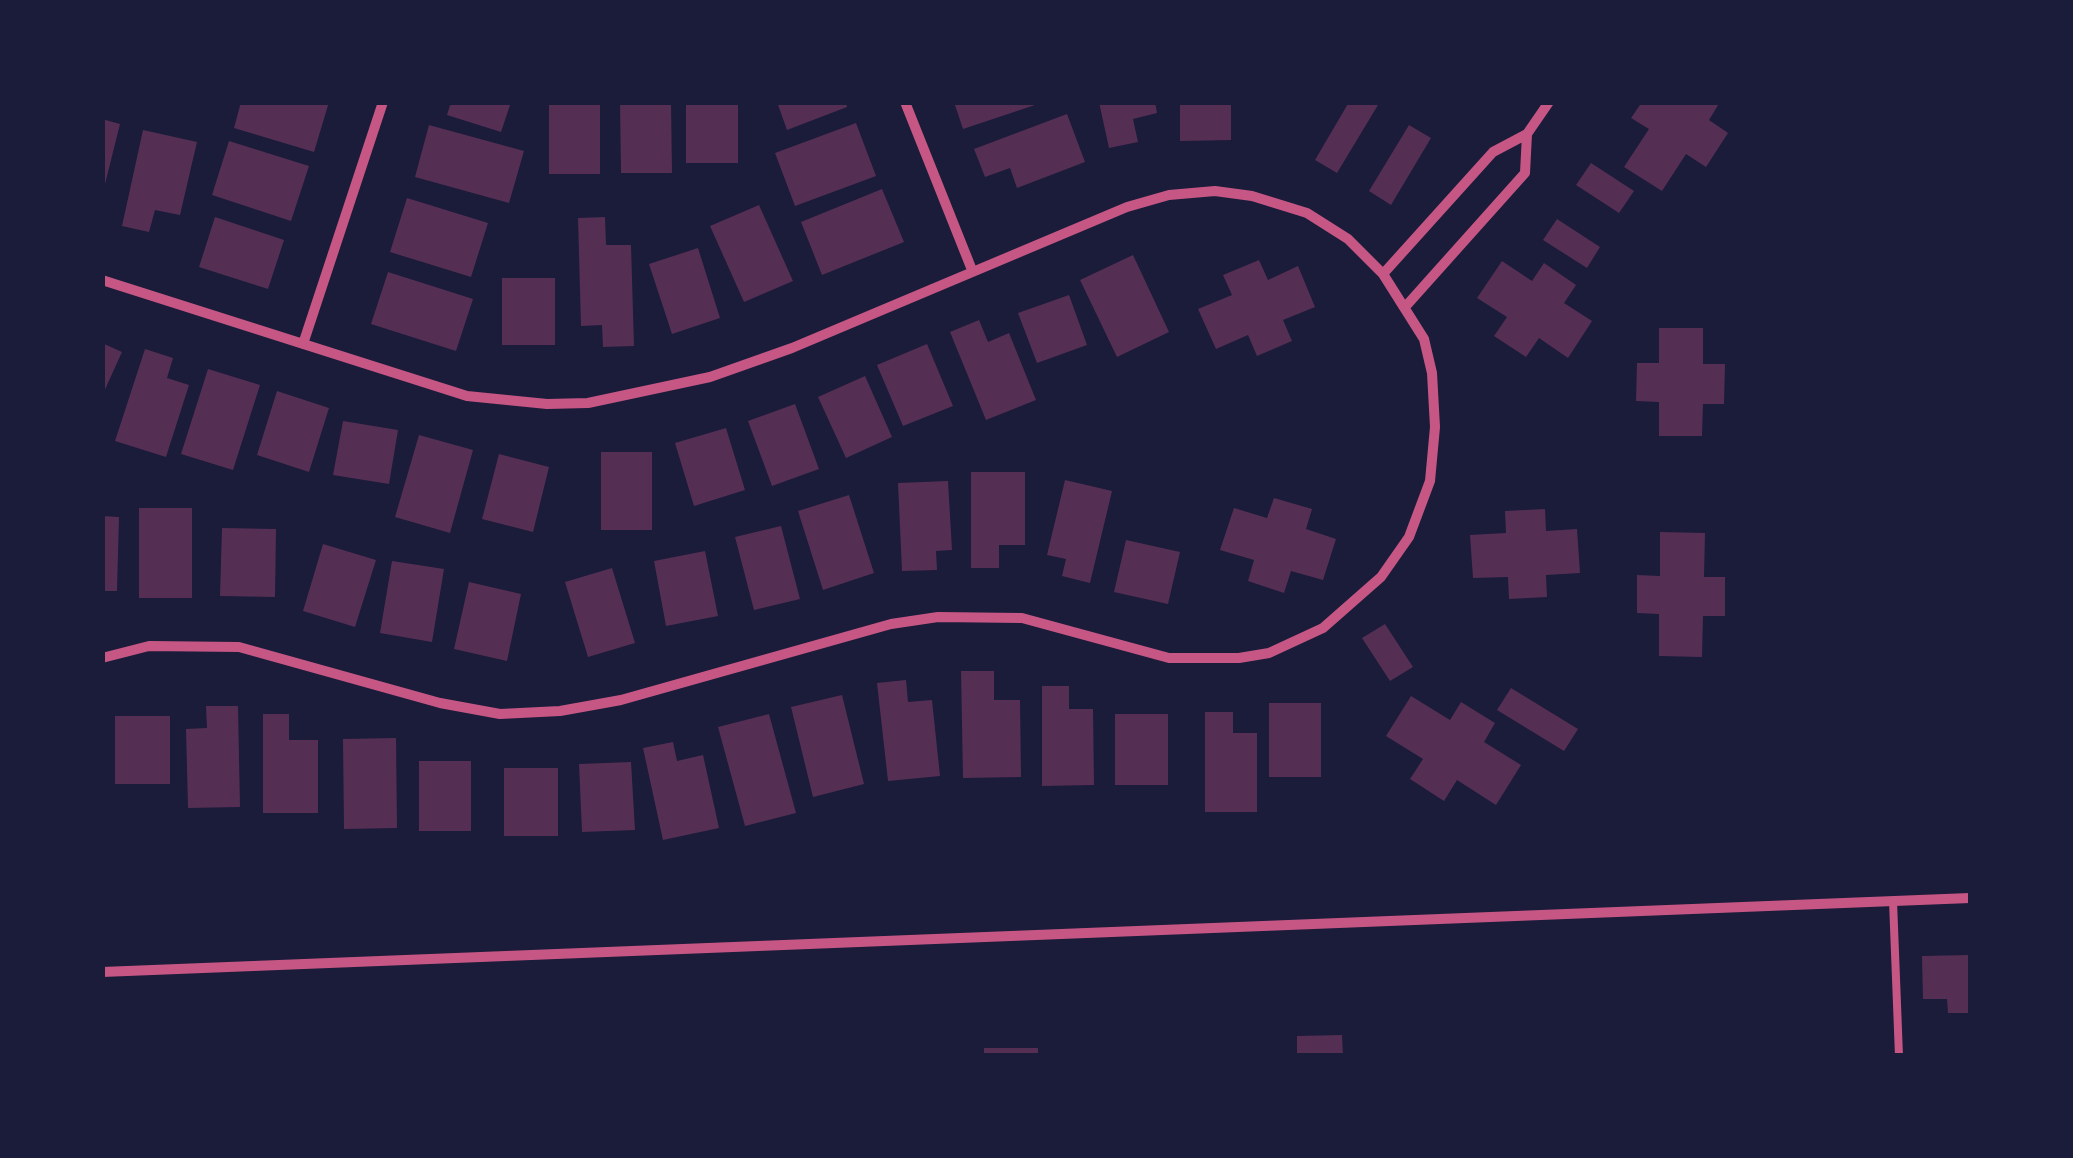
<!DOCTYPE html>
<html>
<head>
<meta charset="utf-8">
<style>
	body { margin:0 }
	#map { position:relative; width:2073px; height:1158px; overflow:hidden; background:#1b1b3a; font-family:Overpass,sans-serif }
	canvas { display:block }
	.frame { position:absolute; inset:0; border:105px solid #1b1b3a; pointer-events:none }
</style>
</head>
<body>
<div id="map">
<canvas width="2073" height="1158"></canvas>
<div class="frame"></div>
</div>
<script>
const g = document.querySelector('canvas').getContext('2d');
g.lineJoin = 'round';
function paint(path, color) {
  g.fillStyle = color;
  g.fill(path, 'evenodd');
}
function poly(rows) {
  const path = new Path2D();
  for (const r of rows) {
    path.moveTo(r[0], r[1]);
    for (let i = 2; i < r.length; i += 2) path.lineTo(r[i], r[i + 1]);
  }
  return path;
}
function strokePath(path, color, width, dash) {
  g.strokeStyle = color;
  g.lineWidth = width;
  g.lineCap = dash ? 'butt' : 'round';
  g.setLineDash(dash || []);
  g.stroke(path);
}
paint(poly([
	[241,102,329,102,314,152,234,128],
	[451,102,511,102,501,132,447,115],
	[549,102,600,102,600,174,549,174],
	[620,102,671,102,672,173,621,173],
	[686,102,738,102,738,163,686,163],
	[777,102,846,102,847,107,787,130],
	[964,102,1041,102,1041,103,963,129,955,105],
	[1099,102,1155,102,1157,113,1133,119,1138,142,1109,148],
	[1180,102,1231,102,1231,140,1180,141],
	[1349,102,1378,105,1337,173,1315,160],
	[1642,102,1720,102,1709,120,1728,133,1706,167,1686,154,1662,191,1624,167,1649,129,1631,118],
	[1067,114,1085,162,1017,188,1010,168,985,177,974,149],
	[102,119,120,124,104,188,102,188],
	[856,123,876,176,795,206,775,153],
	[429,125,524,151,509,203,415,177],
	[1409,125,1431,138,1391,205,1369,191],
	[143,130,197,142,180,215,155,210,149,232,122,226],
	[229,141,309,166,291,221,212,195],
	[1591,163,1634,191,1619,213,1576,185],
	[882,189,904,242,822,275,801,222],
	[407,198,488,223,471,277,390,252],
	[759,205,793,281,744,302,710,226],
	[215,217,284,240,268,289,199,267],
	[605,217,606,245,631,245,634,346,603,347,602,325,581,326,578,218],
	[1557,219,1600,247,1587,268,1543,240],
	[698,248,720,318,672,334,649,264],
	[1133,255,1169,332,1117,357,1080,280],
	[1259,260,1268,280,1298,266,1315,307,1283,320,1292,341,1257,356,1248,335,1216,349,1198,309,1232,295,1223,275],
	[1502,261,1532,281,1544,263,1576,285,1564,303,1592,321,1568,358,1539,338,1526,357,1494,336,1507,317,1477,298],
	[388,272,473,299,456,351,371,324],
	[502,278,555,278,555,345,502,345],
	[1069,295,1087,345,1037,363,1018,313],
	[979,320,988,342,1009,333,1036,400,986,420,950,332],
	[1659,328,1703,328,1703,364,1725,364,1724,404,1703,404,1702,436,1659,436,1659,402,1636,401,1637,363,1659,363],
	[102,343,122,352,102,396],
	[927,344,953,406,903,426,877,365],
	[145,349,173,358,167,378,189,385,166,457,115,441],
	[208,369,260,385,233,470,181,454],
	[865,376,892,437,846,458,818,397],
	[277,391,329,408,309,472,257,455],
	[795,404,819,469,772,486,748,421],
	[343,421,398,430,389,484,333,475],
	[726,428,745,490,694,506,675,443],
	[419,435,473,450,450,533,395,517],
	[601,452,652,452,652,530,601,530],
	[499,454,549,467,533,532,482,519],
	[971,472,1025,472,1025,545,999,545,999,568,971,568],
	[1065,480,1112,491,1090,583,1062,576,1066,559,1047,555],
	[948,481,952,550,936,551,937,570,902,571,898,483],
	[849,495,874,573,823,590,798,511],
	[1274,498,1312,509,1306,529,1336,539,1323,580,1291,571,1284,593,1248,581,1254,560,1220,550,1234,508,1267,518],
	[139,508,192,508,192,598,139,598],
	[1545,509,1546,531,1577,529,1580,573,1546,575,1547,597,1509,599,1508,577,1473,578,1470,535,1506,533,1505,511],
	[102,516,119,517,117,591,102,591],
	[781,526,800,599,754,610,735,537],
	[222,528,276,529,275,597,220,596],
	[1660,532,1705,533,1704,577,1725,577,1725,616,1703,616,1702,657,1659,656,1659,614,1637,613,1637,575,1660,576],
	[1126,540,1180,552,1168,604,1114,592],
	[323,544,376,560,355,627,303,611],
	[705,551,718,616,666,626,654,561],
	[392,561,444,569,432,642,380,633],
	[612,568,635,643,588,657,565,582],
	[469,582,521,594,507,661,454,649],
	[1385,624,1413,667,1390,681,1362,638],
	[961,671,994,671,994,700,1020,700,1021,777,963,778],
	[906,680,908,702,932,700,940,776,888,781,877,683],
	[1042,686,1069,686,1069,709,1093,709,1094,785,1042,786],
	[1511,688,1578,729,1564,751,1497,710],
	[842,695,864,784,813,797,791,707],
	[1411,696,1450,720,1461,702,1495,723,1484,742,1521,765,1496,805,1457,780,1444,801,1410,779,1423,759,1386,736],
	[1269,703,1321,703,1321,777,1269,777],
	[206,706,238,706,240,807,188,808,186,729,207,728],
	[1205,712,1233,712,1233,733,1257,733,1257,812,1205,812],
	[263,714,289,714,289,740,318,740,318,813,263,813],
	[769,714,796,813,745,826,718,727],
	[1115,714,1168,714,1168,785,1115,785],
	[115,716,170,716,170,784,115,784],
	[396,738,397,828,344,829,343,739],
	[673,742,677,761,703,755,719,828,663,840,643,748],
	[419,761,471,761,471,831,419,831],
	[631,762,635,830,582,832,579,764],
	[504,768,558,768,558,836,504,836],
	[1970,955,1970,1013,1948,1013,1947,999,1923,999,1922,956],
	[1342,1035,1343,1056,1297,1056,1297,1036],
	[984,1048,1038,1048,1038,1056,984,1056]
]), '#542f53');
strokePath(poly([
	[1893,901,1899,1056]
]), '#c65784', 8);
strokePath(poly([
	[905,102,972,270],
	[1383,274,1493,152,1527,134,1549,102],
	[102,280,467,396,547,404,588,403,710,377,792,348,1127,207,1169,195,1215,191,1252,196,1307,213,1348,239,1383,274,1424,339,1432,373,1435,427,1430,481,1409,537,1381,577,1323,628,1269,653,1239,658,1169,658,1022,618,938,617,891,624,621,700,560,711,500,714,440,703,239,647,149,646,102,658],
	[1406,306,1525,173,1527,134],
	[303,344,383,102],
	[102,972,1970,898]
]), '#c65784', 10);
</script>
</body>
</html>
